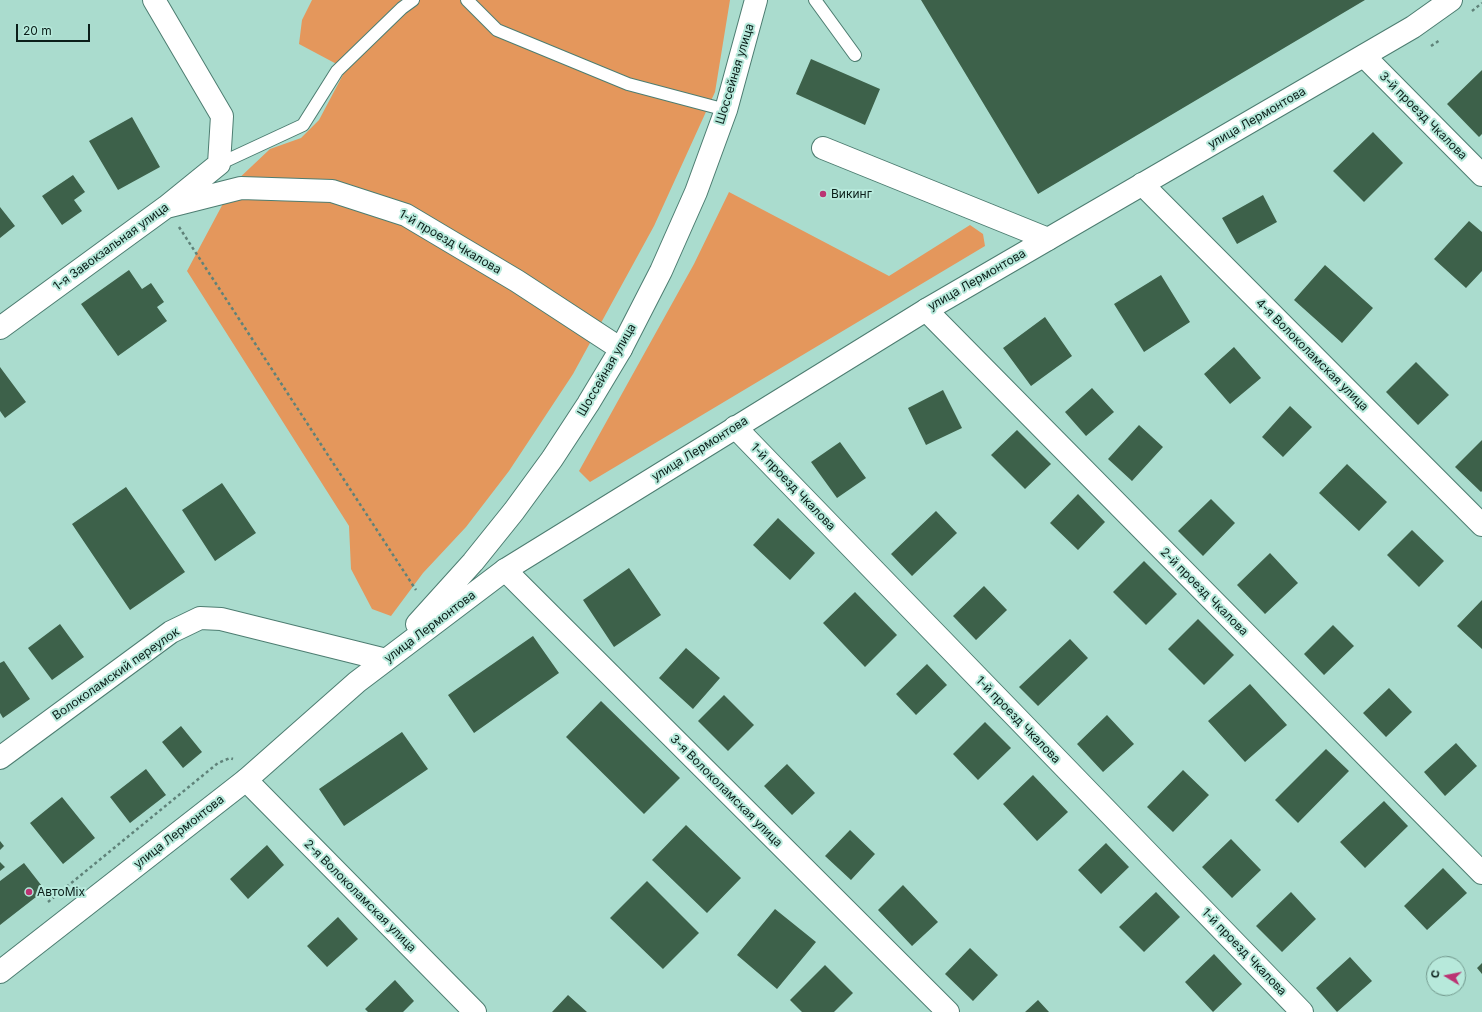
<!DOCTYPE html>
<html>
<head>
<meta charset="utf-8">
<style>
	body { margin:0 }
	#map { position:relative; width:1482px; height:1012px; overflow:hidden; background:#aadcce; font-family:Inter,sans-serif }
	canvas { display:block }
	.north { position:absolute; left:1426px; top:956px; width:40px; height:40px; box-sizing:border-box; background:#b7e9db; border:1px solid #72988d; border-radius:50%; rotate:280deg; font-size:11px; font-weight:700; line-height:16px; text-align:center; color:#0a1e19 }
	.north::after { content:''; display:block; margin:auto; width:14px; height:18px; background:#bb3373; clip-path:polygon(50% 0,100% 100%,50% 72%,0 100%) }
	.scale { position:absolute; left:16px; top:24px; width:74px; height:18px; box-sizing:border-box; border:2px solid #0a1e19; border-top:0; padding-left:5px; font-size:12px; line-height:14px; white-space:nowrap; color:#0a1e19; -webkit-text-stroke:3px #b7e9db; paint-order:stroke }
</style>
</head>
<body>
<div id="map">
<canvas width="1482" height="1012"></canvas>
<div class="north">С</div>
<div class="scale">20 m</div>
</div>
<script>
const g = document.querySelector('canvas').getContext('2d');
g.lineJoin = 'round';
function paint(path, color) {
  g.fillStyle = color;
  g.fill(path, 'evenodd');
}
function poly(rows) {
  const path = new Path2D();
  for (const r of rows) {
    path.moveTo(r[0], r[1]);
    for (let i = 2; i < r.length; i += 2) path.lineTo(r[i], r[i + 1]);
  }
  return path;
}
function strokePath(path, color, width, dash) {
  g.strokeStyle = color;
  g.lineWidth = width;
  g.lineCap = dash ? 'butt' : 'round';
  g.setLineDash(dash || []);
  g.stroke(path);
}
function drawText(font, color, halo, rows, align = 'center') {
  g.font = font + ' Inter,sans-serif';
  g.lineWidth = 4;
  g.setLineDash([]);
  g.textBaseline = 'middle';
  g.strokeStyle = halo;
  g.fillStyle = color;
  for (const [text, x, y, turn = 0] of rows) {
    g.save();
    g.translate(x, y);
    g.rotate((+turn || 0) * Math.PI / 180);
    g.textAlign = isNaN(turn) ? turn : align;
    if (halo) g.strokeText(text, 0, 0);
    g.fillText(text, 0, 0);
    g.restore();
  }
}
paint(poly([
	[312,0,730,0,715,92,654,226,573,374,509,471,466,527,423,573,391,616,372,609,351,569,349,526,187,271,234,183,270,149,301,138,319,120,346,69,299,44,302,20],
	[729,192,889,276,970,225,983,234,985,246,590,482,579,471,694,264]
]), '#e4975c');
paint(poly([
	[921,0,1365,0,1038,194],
	[811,59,880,89,865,125,796,94],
	[1482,70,1482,134,1479,137,1447,104],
	[132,117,160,167,118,190,89,141],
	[1373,132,1403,163,1364,202,1333,171],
	[73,175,85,192,74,200,82,211,62,225,42,196],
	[1263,195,1277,222,1237,244,1222,218],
	[0,207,15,226,0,238],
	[1469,221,1482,232,1482,271,1466,288,1434,259],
	[1325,265,1373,308,1342,343,1294,300],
	[129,270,142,289,151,283,164,302,157,307,167,321,118,356,81,304],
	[1161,275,1190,322,1144,352,1114,304],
	[1045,317,1072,356,1031,386,1003,348],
	[1234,347,1261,378,1230,404,1204,374],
	[1416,362,1449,395,1418,425,1386,392],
	[0,367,26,402,5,418,0,411],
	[1092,388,1114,412,1086,436,1065,412],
	[943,390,962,428,926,445,908,408],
	[1290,406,1312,427,1283,457,1262,437],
	[1139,425,1163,447,1132,481,1108,459],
	[1017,430,1051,464,1025,489,991,455],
	[1482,440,1482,491,1481,492,1455,467],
	[840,442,866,478,837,498,811,462],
	[1347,464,1387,502,1359,531,1319,493],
	[222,483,256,533,215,561,182,510],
	[126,487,185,572,130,610,72,524],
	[1078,494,1105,522,1078,550,1050,523],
	[1211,499,1235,523,1203,556,1178,531],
	[936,511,957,533,912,576,891,554],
	[778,518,815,553,790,580,753,545],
	[1412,530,1444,561,1419,587,1387,555],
	[1270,553,1298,583,1265,614,1237,585],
	[1144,561,1177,594,1146,625,1113,592],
	[629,568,661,615,614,647,583,600],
	[984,586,1007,610,976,640,953,616],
	[855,592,897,635,865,667,823,623],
	[1482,600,1482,649,1457,626],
	[1198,619,1234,655,1204,685,1168,649],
	[60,624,84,657,52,680,28,648],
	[1333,625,1354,646,1324,675,1304,654],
	[533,636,559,673,474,733,448,695],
	[1070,639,1088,658,1038,706,1019,687],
	[686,648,720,678,693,709,659,678],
	[4,661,30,699,3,718,0,713,0,663],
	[927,664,947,685,916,715,896,694],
	[1250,684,1287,725,1245,762,1208,721],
	[1389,688,1412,712,1386,737,1363,713],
	[724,695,754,725,728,751,698,721],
	[601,701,680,778,644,814,566,737],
	[1107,715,1134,744,1103,772,1077,744],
	[985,722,1011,748,978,780,953,754],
	[181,726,202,752,183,768,162,742],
	[402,732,428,769,344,826,319,789],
	[1456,743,1477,766,1445,796,1424,772],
	[1326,749,1349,771,1298,823,1275,800],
	[787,764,815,793,792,815,764,786],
	[146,769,166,795,130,823,110,797],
	[1183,770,1209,795,1173,832,1147,807],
	[1033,775,1068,812,1037,841,1003,804],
	[62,797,95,838,63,864,30,823],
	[1384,801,1408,826,1365,868,1340,842],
	[686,825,741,878,707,913,652,860],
	[850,830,875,854,851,880,825,856],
	[1231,839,1261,870,1232,898,1202,867],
	[0,841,4,846,0,850],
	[1106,843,1129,867,1101,894,1078,870],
	[267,845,284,865,248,899,230,879],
	[0,862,5,867,0,871],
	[24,863,45,890,0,925,0,881],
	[1443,868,1467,893,1427,930,1404,906],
	[647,881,699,933,663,969,610,918],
	[903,885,938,922,912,946,878,910],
	[1156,892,1180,917,1144,952,1119,927],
	[1291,892,1316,919,1282,952,1256,926],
	[775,909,816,942,777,989,737,955],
	[338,917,358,939,327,967,307,946],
	[970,948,998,975,973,1001,945,974],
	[1214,954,1242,984,1213,1012,1185,982],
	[1350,957,1372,981,1337,1012,1316,988],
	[1482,963,1482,974,1477,968],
	[825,965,853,993,834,1012,802,1012,790,1000],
	[395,980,414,1001,403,1012,368,1012,365,1009],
	[568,995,587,1012,552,1012],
	[1038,1000,1049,1012,1025,1012]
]), '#3d614a');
const service = poly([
	[467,0,497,30,628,84,726,110],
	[815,0,855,55],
	[219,164,303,125,337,71,402,8,413,0]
]);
const minor = poly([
	[1364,56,1482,175],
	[823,148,1048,239],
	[1142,184,1482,525],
	[166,207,241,188,332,191,406,215,517,281,621,349],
	[926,310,1482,873],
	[0,328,166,207,219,164,222,116,154,0],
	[735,427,1302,1012],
	[505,570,948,1012],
	[0,758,171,632,200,618,221,619,382,659],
	[246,780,475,1012]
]);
const secondary = poly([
	[417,624,473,562,514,511,552,459,588,404,621,349,661,271,696,192,726,110,756,0],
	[0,972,246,780,357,682,505,570,926,310,1413,27,1451,0]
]);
strokePath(service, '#4d7d71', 14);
strokePath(minor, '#4d7d71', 24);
strokePath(secondary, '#4d7d71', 24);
strokePath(poly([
	[1472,11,1482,3],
	[1431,46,1440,40],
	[179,227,416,590],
	[48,902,218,763,230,758,233,759]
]), '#5f8279', 2.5, [3, 3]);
strokePath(service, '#fff', 12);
strokePath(minor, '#fff', 22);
strokePath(secondary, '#fff', 22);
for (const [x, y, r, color] of [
	[823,194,4,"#bb3373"],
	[29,892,4,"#bb3373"]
]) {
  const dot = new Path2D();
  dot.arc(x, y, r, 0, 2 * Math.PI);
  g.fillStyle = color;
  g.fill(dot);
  strokePath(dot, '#b7e9db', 1.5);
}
drawText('12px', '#0a1e19', '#b7e9db', [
	["Шоссейная улица",735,74,-73],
	["3-й проезд Чкалова",1423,116,45],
	["улица Лермонтова",1257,118,-30],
	["1-й проезд Чкалова",450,242,30],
	["1-я Завокзальная улица",111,247,-36],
	["улица Лермонтова",977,280,-30],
	["4-я Волоколамская улица",1312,355,45],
	["Шоссейная улица",607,370,-60],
	["улица Лермонтова",700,449,-32],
	["1-й проезд Чкалова",793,487,46],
	["2-й проезд Чкалова",1204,592,45],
	["улица Лермонтова",430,627,-37],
	["Волоколамский переулок",116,674,-35],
	["1-й проезд Чкалова",1018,720,46],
	["3-я Волоколамская улица",726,791,45],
	["улица Лермонтова",179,832,-38],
	["2-я Волоколамская улица",360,896,45],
	["1-й проезд Чкалова",1244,952,46]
]);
drawText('12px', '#0a1e19', '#b7e9db', [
	["Викинг",831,194],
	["АвтоMix",37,892]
], 'left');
</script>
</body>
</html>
